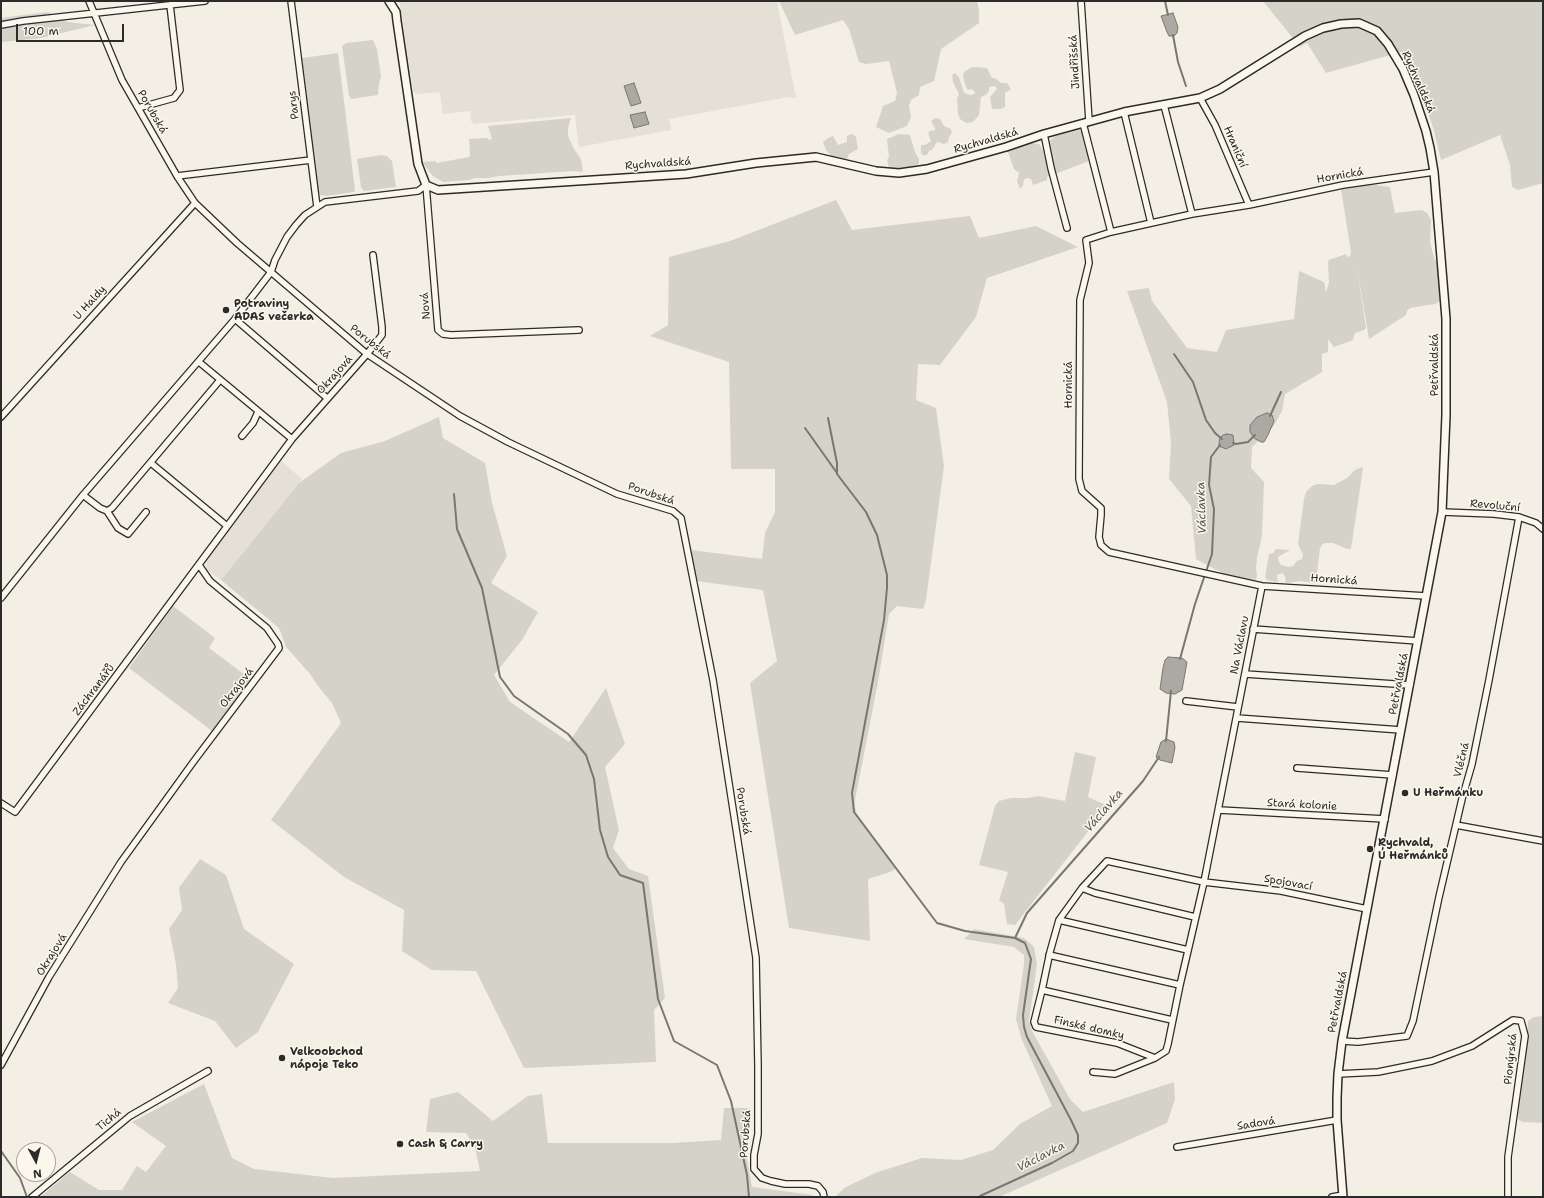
<!DOCTYPE html>
<html>
<head>
<meta charset="utf-8">
<style>
	body { margin:0 }
	#map { position:relative; width:1544px; height:1198px; overflow:hidden; background:#f3efe4; font-family:"Shantell Sans",sans-serif }
	canvas { display:block }
	.frame { position:absolute; inset:0; border:2px solid #2b2b2b; pointer-events:none }
	.north { position:absolute; left:16px; top:1142px; width:40px; height:40px; box-sizing:border-box; background:#fbf7ec; border:1px solid #a8a59f; border-radius:50%; rotate:173deg; font-size:11px; font-weight:700; line-height:16px; text-align:center; color:#2b2b2b }
	.north::after { content:''; display:block; margin:auto; width:14px; height:18px; background:#2b2b2b; clip-path:polygon(50% 0,100% 100%,50% 72%,0 100%) }
	.scale { position:absolute; left:16px; top:24px; width:108px; height:18px; box-sizing:border-box; border:2px solid #2b2b2b; border-top:0; padding-left:5px; font-size:12px; line-height:14px; white-space:nowrap; color:#2b2b2b; -webkit-text-stroke:3px #fbf7ec; paint-order:stroke }
</style>
</head>
<body>
<div id="map">
<canvas width="1544" height="1198"></canvas>
<div class="frame"></div>
<div class="north">N</div>
<div class="scale">100 m</div>
</div>
<script>
const g = document.querySelector('canvas').getContext('2d');
g.lineJoin = 'round';
function paint(path, color) {
  g.fillStyle = color;
  g.fill(path, 'evenodd');
}
function poly(rows) {
  const path = new Path2D();
  for (const r of rows) {
    path.moveTo(r[0], r[1]);
    for (let i = 2; i < r.length; i += 2) path.lineTo(r[i], r[i + 1]);
  }
  return path;
}
function strokePath(path, color, width, dash) {
  g.strokeStyle = color;
  g.lineWidth = width;
  g.lineCap = dash ? 'butt' : 'round';
  g.setLineDash(dash || []);
  g.stroke(path);
}
function drawText(font, color, halo, rows, align = 'center') {
  g.font = font + ' "Shantell Sans",sans-serif';
  g.lineWidth = 3;
  g.setLineDash([]);
  g.textBaseline = 'middle';
  g.strokeStyle = halo;
  g.fillStyle = color;
  for (const [text, x, y, turn = 0] of rows) {
    g.save();
    g.translate(x, y);
    g.rotate((+turn || 0) * Math.PI / 180);
    g.textAlign = isNaN(turn) ? turn : align;
    if (halo) g.strokeText(text, 0, 0);
    g.fillText(text, 0, 0);
    g.restore();
  }
}
paint(poly([
	[397,1,777,1,796,98,788,97,669,119,671,130,579,147,575,115,474,124,471,121,470,111,443,114,440,92,417,94,413,91,400,5],
	[280,460,302,479,221,580,207,570,206,559]
]), '#e4e0d6');
paint(poly([
	[779,1,977,1,979,11,979,23,941,49,934,81,920,87,919,95,911,100,909,106,911,117,907,126,889,133,876,127,883,106,895,101,897,93,889,61,866,64,859,62,849,29,843,20,795,35],
	[1263,1,1543,1,1543,183,1518,190,1512,187,1510,165,1500,135,1441,160,1433,127,1417,82,1401,52,1326,73,1307,43,1300,47],
	[48,12,67,22,95,25,41,38,1,42,1,18],
	[373,40,377,49,381,77,379,83,378,95,351,99,349,96,342,46,346,43],
	[338,53,355,190,354,192,326,196,320,195,318,191,302,58],
	[972,67,987,68,992,78,995,78,1001,83,1007,83,1011,89,1005,93,1005,107,1001,109,992,109,990,97,997,89,995,86,989,87,989,91,986,95,981,97,979,115,973,122,966,123,960,119,958,114,957,99,959,94,953,82,952,75,955,73,959,77,964,93,970,95,975,94,974,91,971,89,968,90,966,87,963,77,964,72],
	[571,118,568,128,568,136,574,149,581,159,583,172,573,171,499,176,488,178,475,178,468,180,443,182,433,176,422,162,435,161,437,163,469,157,470,155,469,139,487,138,489,140,492,139,488,126],
	[936,118,940,119,944,126,951,129,952,132,949,137,948,142,944,144,937,142,932,150,929,151,927,155,923,155,921,153,921,145,925,145,931,141,928,133,930,131,935,130,935,128,931,121],
	[1079,130,1082,131,1084,135,1089,161,1055,174,1049,148,1049,141,1056,136],
	[852,134,856,137,858,149,849,154,847,159,832,156,826,150,823,142,828,138,833,136,838,145,847,142,847,136],
	[899,134,910,135,915,152,919,159,919,164,906,168,898,169,889,167,887,160,889,157,887,139],
	[1032,143,1039,144,1043,150,1050,175,1047,177,1047,180,1033,185,1031,179,1027,178,1024,179,1023,185,1020,189,1017,181,1019,173,1014,169,1008,152,1009,151],
	[381,155,387,156,392,161,396,187,364,191,361,187,357,159],
	[1367,184,1390,187,1395,213,1422,210,1427,213,1429,216,1431,220,1430,242,1434,258,1438,264,1441,298,1440,301,1435,304,1410,308,1407,311,1406,315,1369,339,1357,267,1366,328,1364,330,1355,333,1353,340,1334,347,1328,339,1328,352,1322,354,1322,372,1285,394,1282,411,1273,427,1252,447,1251,468,1264,482,1262,536,1257,558,1256,568,1257,575,1256,580,1226,575,1196,559,1191,506,1169,479,1171,443,1167,402,1127,291,1149,288,1152,301,1187,348,1217,352,1226,330,1294,319,1299,271,1324,282,1326,292,1329,283,1328,262,1329,260,1346,254,1347,257,1350,256,1351,252,1341,189],
	[836,200,852,230,970,216,979,238,1036,226,1078,247,987,278,976,317,940,365,918,364,916,400,936,408,944,466,926,600,923,609,897,606,889,614,878,682,855,800,855,807,857,814,897,868,890,872,868,879,870,941,789,928,750,683,777,661,763,590,696,581,691,550,762,559,765,533,775,512,775,469,731,469,729,362,650,336,668,325,669,257,730,241],
	[439,417,443,438,485,463,492,503,507,556,491,583,538,612,522,640,494,675,510,702,569,742,606,688,625,744,605,767,619,830,613,848,629,869,648,876,665,998,654,1010,656,1062,524,1068,476,971,432,970,402,951,404,910,344,877,271,820,341,723,332,703,318,686,310,674,286,647,279,628,221,580,299,483,341,453,385,441],
	[1362,467,1363,468,1351,549,1347,549,1333,543,1326,543,1323,544,1320,548,1316,583,1300,581,1286,583,1285,576,1282,573,1277,575,1278,582,1267,580,1265,577,1269,554,1273,553,1276,549,1290,550,1278,557,1279,562,1281,565,1288,567,1293,566,1297,561,1302,559,1303,555,1298,544,1304,499,1306,492,1312,486,1317,484,1334,485,1347,478,1355,470],
	[173,606,215,638,209,648,253,681,212,731,129,668],
	[1075,752,1096,757,1088,797,1108,806,1015,925,1007,924,1004,904,999,900,1008,872,979,865,995,806,999,801,1011,798,1028,798,1038,796,1065,801],
	[200,859,226,875,244,929,294,964,258,1032,236,1048,215,1021,168,1003,178,988,176,964,169,929,182,910,179,888],
	[974,929,1024,938,1034,947,1037,964,1029,1021,1032,1031,1070,1099,1083,1112,1174,1082,1175,1099,1167,1123,999,1197,835,1197,844,1188,875,1173,922,1158,961,1160,993,1150,1020,1124,1052,1106,1022,1040,1016,1019,1024,964,1024,955,1014,947,964,939],
	[1543,1016,1543,1123,1523,1122,1519,1120,1518,1118,1520,1088,1527,1036,1528,1022,1529,1020,1534,1017],
	[204,1084,232,1158,254,1169,333,1178,480,1171,475,1148,466,1133,426,1132,430,1099,458,1092,493,1121,528,1096,542,1094,548,1143,672,1143,721,1140,724,1108,748,1108,743,1136,752,1187,813,1195,813,1197,40,1197,70,1172,99,1190,122,1190,137,1166,146,1172,166,1146,132,1122]
]), '#d5d2c9');
const water = poly([
	[1173,13,1178,27,1177,33,1174,36,1169,36,1167,32,1161,16,1173,13],
	[634,83,641,103,631,106,624,86,634,83],
	[645,112,649,124,634,128,630,115,645,112],
	[1267,413,1272,415,1274,421,1268,435,1264,442,1261,442,1254,438,1250,432,1250,425,1257,417,1267,413],
	[1227,434,1233,435,1234,445,1226,449,1219,446,1219,442,1220,438,1223,435,1227,434],
	[1168,657,1182,658,1187,662,1182,690,1175,694,1166,693,1160,689,1163,668,1165,660,1168,657],
	[1166,739,1174,742,1175,747,1172,763,1160,760,1156,757,1161,742,1166,739]
]);
paint(water, '#aca9a2');
strokePath(water, '#787772', 1);
strokePath(poly([
	[1165,1,1168,15],
	[1173,35,1178,62,1186,86],
	[1174,354,1193,382,1206,420,1215,433,1222,439],
	[1270,416,1281,392],
	[828,418,837,463,837,474,866,512,877,535,887,575,887,588,884,620,852,793,854,812,937,923,965,931,1015,938],
	[805,428,837,473],
	[1233,443,1236,444,1248,442,1255,435],
	[454,494,457,529,482,588,500,677,514,696,568,734,586,755,594,779,600,830,608,857,620,875,643,883,658,999,674,1041,717,1065,731,1101,747,1175,749,1197],
	[1180,659,1195,604,1212,554,1214,509,1209,485,1211,457,1220,445],
	[1166,741,1171,691],
	[1,1151,20,1178,27,1197],
	[980,1197,980,1196,1052,1163,1073,1151,1078,1143,1078,1135,1071,1120,1027,1037,1024,1027,1023,1015,1031,959,1025,943,1015,938,1027,913,1143,781,1159,757]
]), '#787772', 2);
const minor = poly([
	[89,1,122,80,177,176,195,203,237,243,367,354,460,416,508,442,617,494,673,511,681,518,713,680,756,958,758,1066,758,1134,754,1155,754,1169,762,1178,771,1181,785,1184,809,1184,818,1186,823,1192,824,1197],
	[291,1,317,207],
	[1081,1,1089,121],
	[1,25,23,21,205,1],
	[1200,98,1215,125,1249,205],
	[1164,105,1192,214],
	[138,108,174,98,180,90,170,5],
	[1124,112,1151,223],
	[1083,123,1111,232],
	[1044,134,1051,168,1067,228],
	[177,176,311,160],
	[235,319,327,398],
	[199,362,292,439],
	[1,417,195,203],
	[242,436,253,423,258,412],
	[151,463,227,526],
	[83,495,100,508,107,511,112,508,220,380],
	[107,511,118,528,128,534,146,512],
	[1442,512,1494,514,1519,517,1536,523,1543,529],
	[1426,596,1262,586,1109,552,1101,545,1099,537,1101,515,1101,508,1082,491,1079,479,1080,300,1089,263,1086,240,1111,232,1192,214,1249,205,1343,185,1434,172],
	[1,598,83,495,235,319,271,272,275,260,287,237,296,225,305,215,325,202,418,191,426,185,438,330,443,334,451,335,579,330],
	[1253,629,1418,641],
	[1245,674,1410,685],
	[1186,701,1238,707],
	[1237,718,1401,730],
	[1297,768,1393,775],
	[1,803,15,812,292,439,367,354,382,335,382,327,373,255],
	[1219,810,1385,819],
	[1456,825,1543,841],
	[1082,888,1095,893,1195,917],
	[1059,920,1188,950],
	[1049,955,1180,985],
	[1042,990,1034,1022,1036,1027,1117,1043,1155,1058,1166,1051,1168,1044,1180,985,1204,882,1262,586],
	[1172,1020,1042,990,1050,952,1059,920,1082,888,1107,861,1204,882,1281,891,1367,909],
	[1342,1041,1358,1042,1407,1036,1413,1021,1439,897,1462,799,1472,764,1489,680,1519,517],
	[1,1065,49,977,121,862,194,761,279,648,278,644,267,628,210,581,199,565],
	[1093,1072,1115,1074,1155,1058],
	[1338,1074,1378,1072,1432,1061,1472,1046,1513,1020,1521,1021,1525,1036,1508,1157,1508,1197],
	[1177,1147,1337,1120],
	[32,1197,130,1116,208,1071],
	[1332,1197,1343,1195]
]);
const tertiary = poly([
	[389,1,396,12,397,21,418,164,426,185,438,190,686,174,756,163,816,157,876,171,899,173,927,169,1006,147,1044,134,1124,112,1200,98,1220,89,1305,36,1323,28,1341,24,1359,23,1377,31,1388,44,1403,69,1414,95,1426,131,1430,148,1434,172,1446,319,1446,415,1442,512,1342,1041,1338,1074,1337,1098,1337,1120,1343,1197]
]);
strokePath(minor, '#2b2b2b', 8);
strokePath(tertiary, '#2b2b2b', 10);
strokePath(minor, '#fbf7ec', 5.5);
strokePath(tertiary, '#fbf7ec', 7);
for (const [x, y, r, color] of [
	[226,310,4,"#2b2b2b"],
	[1405,793,4,"#2b2b2b"],
	[1370,849,4,"#2b2b2b"],
	[282,1058,4,"#2b2b2b"],
	[400,1144,4,"#2b2b2b"]
]) {
  const dot = new Path2D();
  dot.arc(x, y, r, 0, 2 * Math.PI);
  g.fillStyle = color;
  g.fill(dot);
  strokePath(dot, '#fbf7ec', 1.5);
}
drawText('11px', '#2b2b2b', '#fbf7ec', [
	["Jindřišská",1075,62,-93],
	["Rychvaldská",1418,82,66],
	["Parys",294,105,-97],
	["Porubská",152,112,60],
	["Rychvaldská",986,141,-16],
	["Hraniční",1235,147,67],
	["Rychvaldská",658,164,-4],
	["Hornická",1340,176,-10],
	["U Haldy",90,303,-48],
	["Nová",426,306,-95],
	["Porubská",370,342,38],
	["Petřvaldská",1435,365,-90],
	["Okrajová",335,375,-48],
	["Hornická",1069,385,-90],
	["Porubská",651,494,19],
	["Revoluční",1495,506,5],
	["Hornická",1334,580,4],
	["Na Václavu",1240,645,-79],
	["Petřvaldská",1399,684,-79],
	["Okrajová",237,688,-52],
	["Záchranářů",94,690,-53],
	["Vléčná",1462,760,-76],
	["Stará kolonie",1302,805,3],
	["Porubská",743,811,81],
	["Spojovací",1288,883,10],
	["Okrajová",52,955,-58],
	["Petřvaldská",1338,1002,-79],
	["Finské domky",1089,1028,13],
	["Pionýrská",1511,1059,-84],
	["Tichá",109,1120,-40],
	["Sadová",1256,1124,-9],
	["Porubská",746,1134,-86]
]);
drawText('bold 11px', '#2b2b2b', '#fbf7ec', [
	["Potraviny",234,304],
	["ADAS večerka",234,317],
	["U Heřmánku",1413,793],
	["Rychvald,",1378,843],
	["U Heřmánků",1378,856],
	["Velkoobchod",290,1052],
	["nápoje Teko",290,1065],
	["Cash & Carry",408,1144]
], 'left');
drawText('italic 12px', '#585755', '#fbf7ec', [
	["Václavka",1202,508,-92],
	["Václavka",1104,811,-49],
	["Václavka",1041,1157,-27]
]);
</script>
</body>
</html>
